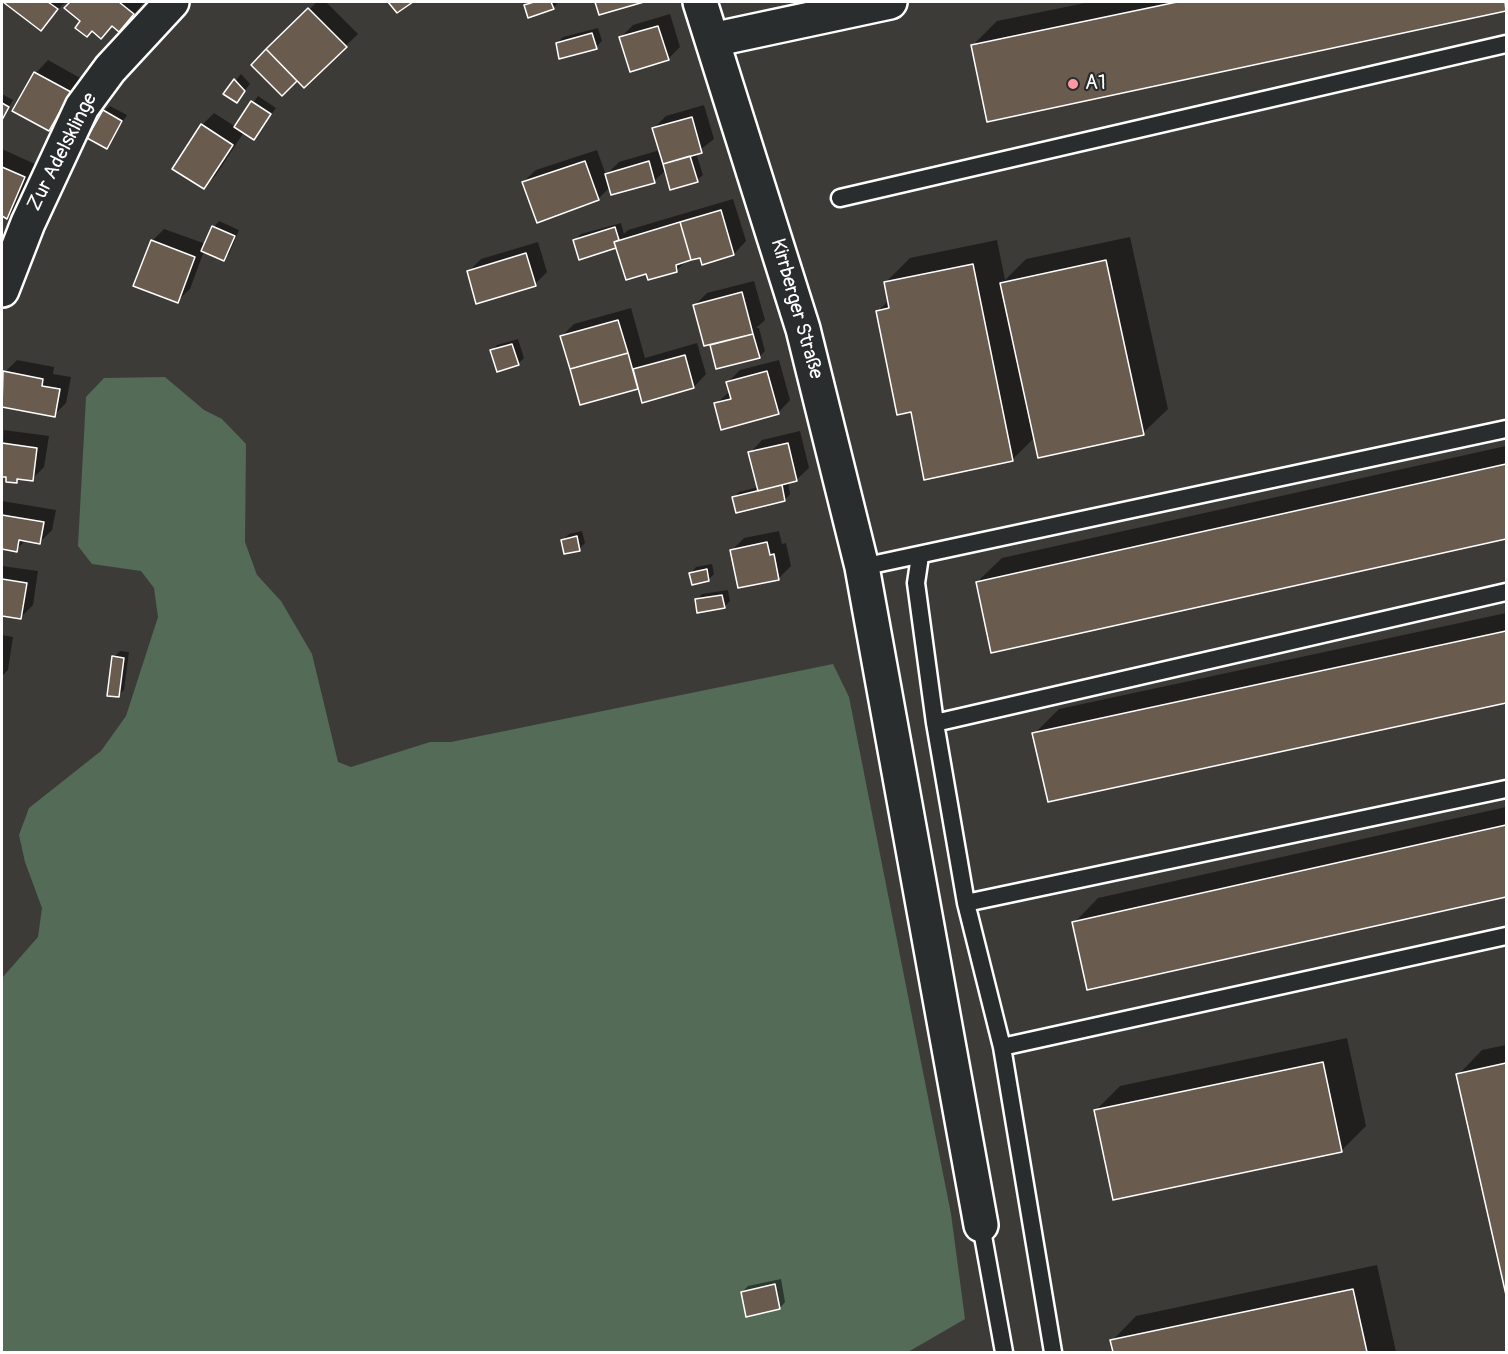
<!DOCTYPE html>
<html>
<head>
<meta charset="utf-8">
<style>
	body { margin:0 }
	#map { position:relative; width:1508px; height:1354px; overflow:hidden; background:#3d3b38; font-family:Pangolin,sans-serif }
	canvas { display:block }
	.frame { position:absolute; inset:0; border:3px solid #fff; pointer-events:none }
</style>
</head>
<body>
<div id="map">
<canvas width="1508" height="1354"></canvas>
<div class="frame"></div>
</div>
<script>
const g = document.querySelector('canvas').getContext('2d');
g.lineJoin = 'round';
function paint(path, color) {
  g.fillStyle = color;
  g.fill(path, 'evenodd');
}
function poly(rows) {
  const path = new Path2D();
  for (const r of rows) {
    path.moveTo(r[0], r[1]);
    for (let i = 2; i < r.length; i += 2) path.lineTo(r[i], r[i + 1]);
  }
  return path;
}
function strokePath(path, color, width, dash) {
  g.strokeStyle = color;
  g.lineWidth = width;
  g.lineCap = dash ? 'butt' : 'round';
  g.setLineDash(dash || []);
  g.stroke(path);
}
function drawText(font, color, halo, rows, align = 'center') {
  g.font = font + ' Pangolin,sans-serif';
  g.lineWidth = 4.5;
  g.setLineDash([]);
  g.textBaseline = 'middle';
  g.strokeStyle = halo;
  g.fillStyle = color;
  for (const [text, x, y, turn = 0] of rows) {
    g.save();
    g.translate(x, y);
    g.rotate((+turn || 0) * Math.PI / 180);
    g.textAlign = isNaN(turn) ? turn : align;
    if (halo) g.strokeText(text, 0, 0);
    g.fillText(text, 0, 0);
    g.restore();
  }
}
paint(poly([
	[165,377,204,410,222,419,246,444,245,542,257,575,281,601,312,654,338,762,351,767,430,742,451,742,833,664,849,697,951,1214,965,1319,908,1352,2,1352,2,978,38,937,42,908,25,862,19,835,29,808,101,751,126,716,158,617,154,588,141,571,92,564,78,546,86,397,104,378]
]), '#546b58');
paint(poly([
	[5,2,65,2,41,29],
	[72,2,144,2,131,18,93,30,66,8],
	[317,2,326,2,358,34,304,86,297,79,282,94,253,65],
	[529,2,559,2,553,8,526,5],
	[597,2,639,2,600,13],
	[1090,2,1506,2,1506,10,988,120,972,46,997,21],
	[670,14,680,47,668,59,620,38,633,25],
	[598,28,602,41,596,47,557,43,563,37],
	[48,60,82,79,61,117,48,130,14,110,36,73],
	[241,74,250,84,237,101,226,93],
	[2,94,13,100,2,118],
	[258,96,276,108,254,138,244,132,216,175,204,187,202,125,214,113,236,127],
	[704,105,714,139,696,153,703,175,697,180,666,170,654,181,610,187,598,199,523,182,536,170,597,150,606,175,619,162,660,150,654,128,666,116],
	[110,106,127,115,107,147,104,111],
	[2,149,37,165,19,205,7,217,2,215],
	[733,199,746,241,734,254,687,260,677,270,647,272,617,245,575,240,581,234,621,223,624,234,628,230],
	[219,221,239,230,229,254,223,259,204,251,190,289,177,301,152,241,164,229,206,244,214,227],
	[1130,237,1168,409,1143,433,1035,437,1012,460,912,410,878,311,889,300,886,282,910,258,997,240,1005,280,1026,259],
	[538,242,547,272,535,284,468,272,481,259],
	[754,281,765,320,756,328,759,328,765,351,759,357,717,367,711,343,695,305,707,293],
	[631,308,645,358,697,343,706,374,694,387,639,388,581,404,562,336,574,324],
	[518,339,524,358,518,364,492,351,497,345],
	[17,360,54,367,53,374,71,377,66,403,54,415,2,405,5,372],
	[779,360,790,400,778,413,716,404,730,391,728,382,740,370],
	[4,430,49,436,44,467,32,479,20,478,16,482,2,475],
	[800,431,809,468,796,480,788,482,790,494,785,500,734,498,739,492,758,487,750,453,762,440],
	[1506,446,1506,537,993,651,977,582,1002,558],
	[2,501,56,510,52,530,40,542,26,540,16,550,2,548],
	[582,531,585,543,579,549,563,540,569,534],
	[779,531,782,544,786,543,791,566,778,579,732,550,744,538],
	[712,564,714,574,708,580,691,573,696,567],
	[2,566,38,571,33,605,21,617,2,615],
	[728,590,730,601,724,607,696,600,702,594],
	[1506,613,1506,702,1049,801,1034,734,1059,709],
	[2,635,13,637,8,670,2,676],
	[120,651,129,652,124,690,118,696,114,657],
	[1506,807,1506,895,1089,988,1074,923,1098,898],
	[1347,1038,1366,1126,1341,1151,1096,1110,1120,1086],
	[1506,1045,1506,1288,1458,1075,1482,1050],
	[1377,1265,1396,1352,1114,1352,1112,1341,1136,1316],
	[781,1279,785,1302,780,1308,742,1292,748,1286]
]), '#0007');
const building = poly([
	[3,2,48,2,58,9,41,31,3,2],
	[70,2,119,2,134,14,119,32,112,26,101,39,92,31,87,37,75,28,80,21,64,8,70,2],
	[388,2,413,2,397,13,388,2],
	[534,2,551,2,554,9,528,18,524,5,534,2],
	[595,2,644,2,599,15,595,2],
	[1177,2,1505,2,1506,11,987,122,971,45,1177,2],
	[308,8,347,47,304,88,266,49,308,8],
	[658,26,669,60,630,72,619,37,658,26],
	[592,33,597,49,559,59,556,43,592,33],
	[266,49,297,81,282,96,251,65,266,49],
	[34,72,71,92,49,131,12,111,34,72],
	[234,79,245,91,237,103,223,94,234,79],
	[251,101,271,114,254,140,234,127,251,101],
	[2,103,9,107,2,120,2,103],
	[103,110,122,121,107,149,87,138,103,110],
	[692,117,702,153,663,164,652,128,692,117],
	[201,124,233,145,204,189,172,169,201,124],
	[690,156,698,182,670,190,663,164,690,156],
	[585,161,599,200,537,223,522,182,585,161],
	[649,161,655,183,611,195,605,174,649,161],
	[2,167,25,177,7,219,2,216,2,167],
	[721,210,734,255,702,265,700,258,691,260,680,222,721,210],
	[680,222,691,260,676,265,677,272,648,280,646,274,626,280,614,242,680,222],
	[212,226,235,236,224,261,201,251,212,226],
	[615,227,619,240,614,242,616,248,579,260,573,240,615,227],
	[151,240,195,257,178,303,133,286,151,240],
	[526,253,536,286,476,304,467,271,526,253],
	[1106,260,1144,435,1038,458,1000,283,1106,260],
	[973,264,1013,461,924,480,911,412,897,415,876,311,889,308,884,282,973,264],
	[742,292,753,334,704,346,693,305,742,292],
	[618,320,628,353,570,369,560,336,618,320],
	[753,334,760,358,716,369,710,345,753,334],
	[512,344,519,365,497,372,490,350,512,344],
	[628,353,638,389,580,405,570,369,628,353],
	[685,355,694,388,642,403,633,369,685,355],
	[3,371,43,379,42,386,60,389,55,417,2,407,3,371],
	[767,371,779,414,721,430,714,403,731,399,726,382,767,371],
	[2,443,37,448,33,481,17,479,17,483,6,482,6,477,2,477,2,443],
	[788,443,797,481,758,491,748,452,788,443],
	[1506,464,1506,539,991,653,976,582,1506,464],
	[782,485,785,501,736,513,732,497,782,485],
	[2,515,44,522,40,544,19,540,17,552,2,549,2,515],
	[577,536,580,551,564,554,561,540,577,536],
	[767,542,770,555,774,554,779,580,738,588,730,550,767,542],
	[707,569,709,581,692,585,689,573,707,569],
	[2,579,27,583,21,619,2,616,2,579],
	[722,595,725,608,697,613,695,599,722,595],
	[1506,631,1506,703,1048,802,1032,733,1506,631],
	[112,656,124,658,119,697,107,696,112,656],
	[1506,825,1506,897,1087,990,1072,922,1506,825],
	[1323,1062,1342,1152,1113,1200,1094,1110,1323,1062],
	[1506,1063,1506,1295,1456,1074,1506,1063],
	[775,1284,780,1309,746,1317,741,1292,775,1284],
	[1353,1289,1367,1352,1113,1352,1110,1340,1353,1289]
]);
paint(building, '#695c4f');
strokePath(building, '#fff', 1.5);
const service = poly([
	[840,198,1506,44],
	[920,556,916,583,935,723,966,903,1002,1047,1053,1352],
	[862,567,1506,429],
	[935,723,1506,592],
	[966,903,1506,789],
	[1002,1047,1506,936],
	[981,1225,1004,1352]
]);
const minor = poly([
	[700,2,803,329,862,567,981,1225],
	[712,40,890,2],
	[2,290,28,223,82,107,110,69,172,2]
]);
strokePath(service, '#fff', 21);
strokePath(minor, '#fff', 38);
strokePath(service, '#2a2d2e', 16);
strokePath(minor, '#2a2d2e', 33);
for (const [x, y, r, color] of [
	[1073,84,6,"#ff9aa2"]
]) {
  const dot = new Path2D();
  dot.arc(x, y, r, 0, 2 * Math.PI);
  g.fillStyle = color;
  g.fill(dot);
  strokePath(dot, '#2a2d2e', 2);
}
drawText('20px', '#fff', '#2a2d2e', [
	["A1",1085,84]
], 'left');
drawText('20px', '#fff', '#2a2d2e', [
	["Zur Adelsklinge",63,152,-63],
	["Kirrberger Straße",796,309,74]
]);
</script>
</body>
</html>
